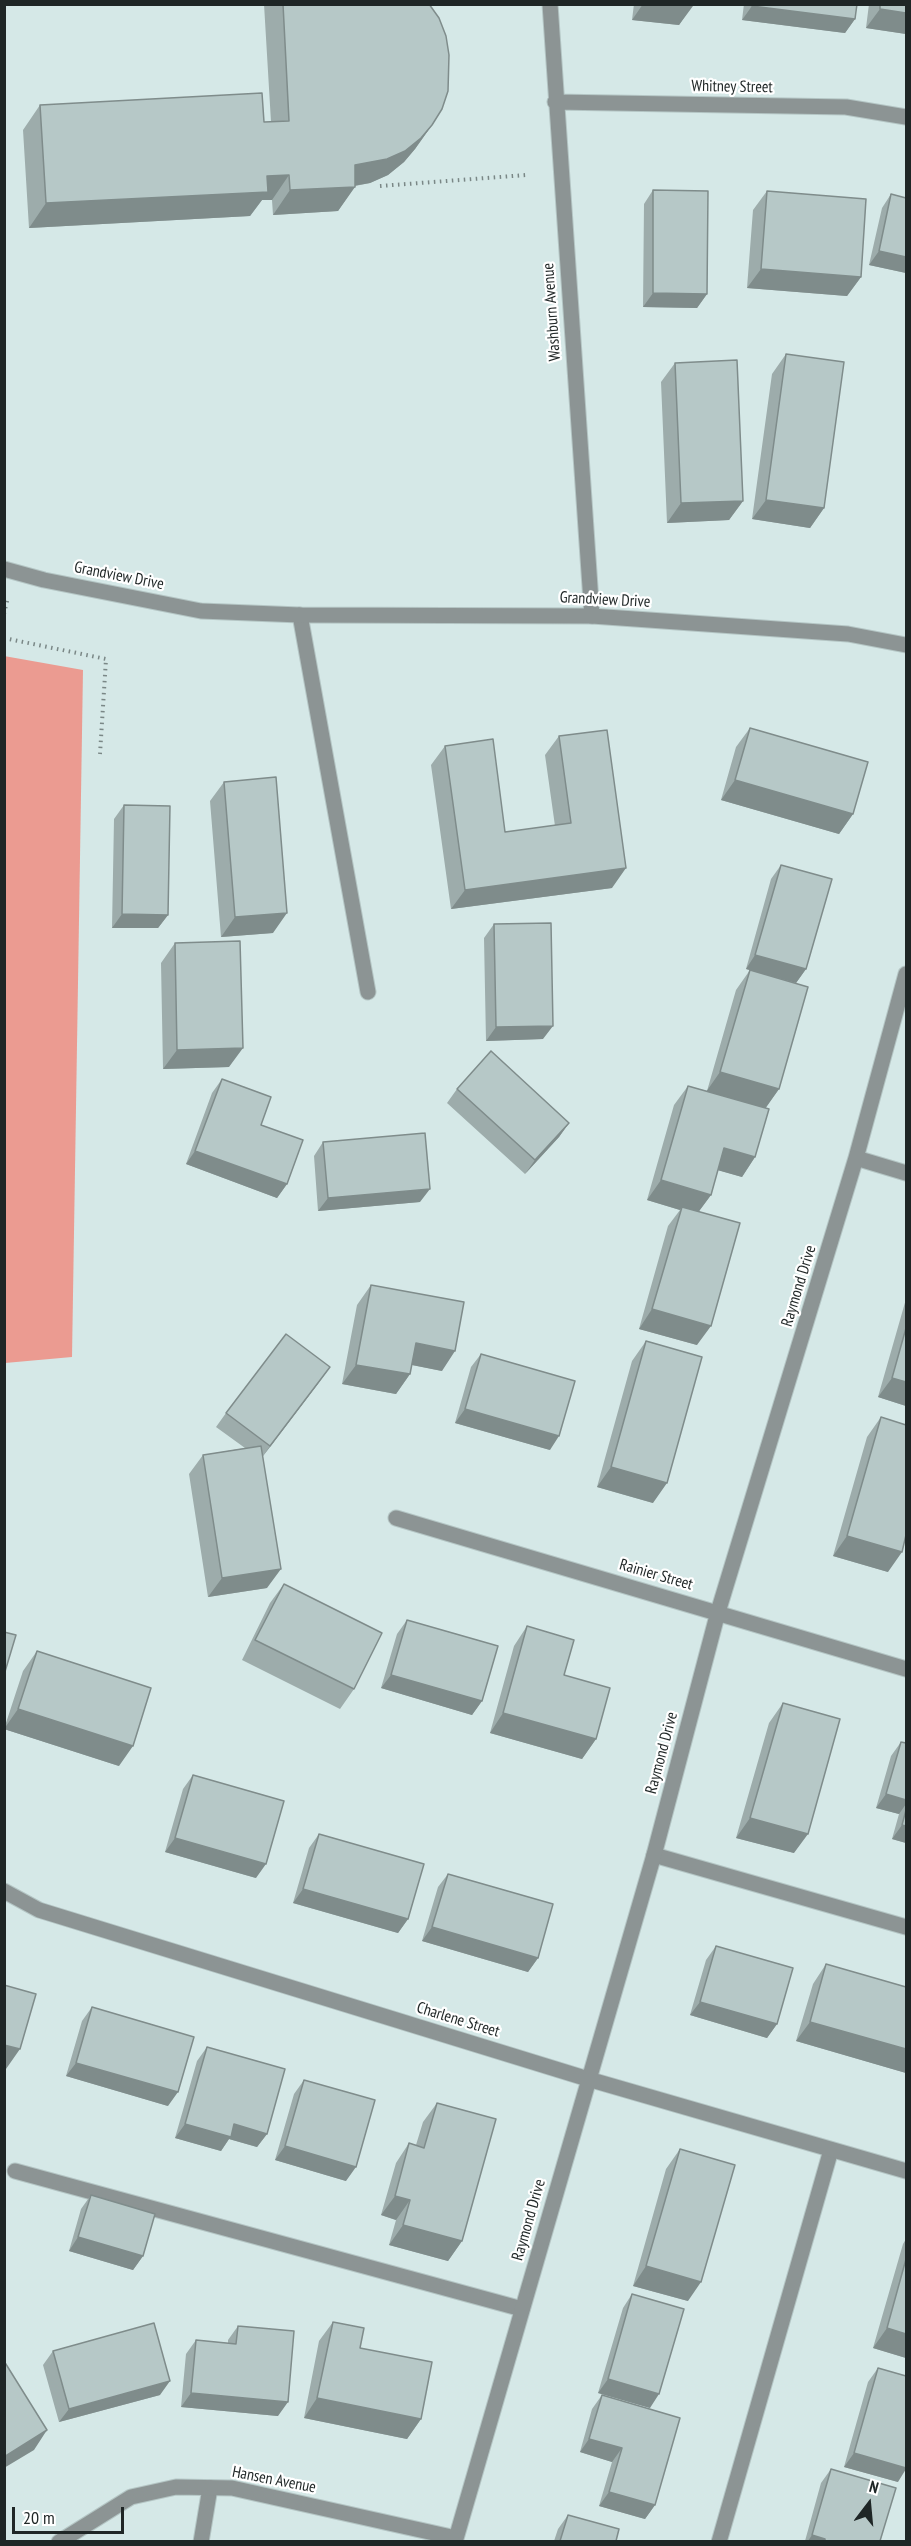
<!DOCTYPE html>
<html>
<head>
<meta charset="utf-8">
<style>
	body { margin:0 }
	#map { position:relative; width:911px; height:2546px; overflow:hidden; background:#d5e8e7; font-family:"PT Sans Narrow",sans-serif }
	canvas { display:block }
	.frame { position:absolute; inset:0; border:6px solid #1f2626; pointer-events:none }
	.north { position:absolute; left:839px; top:2474px; width:60px; height:60px; -webkit-text-stroke:4px #fff; paint-order:stroke; rotate:16deg; font-size:16px; font-weight:700; line-height:24px; text-align:center; color:#1f2626 }
	.north::after { content:''; display:block; margin:auto; width:21px; height:27px; background:#1f2626; clip-path:polygon(50% 0,100% 100%,50% 72%,0 100%) }
	.scale { position:absolute; left:12px; top:2507px; width:112px; height:27px; box-sizing:border-box; border:3px solid #1f2626; border-top:0; padding-left:8px; font-size:18px; line-height:21px; white-space:nowrap; color:#1f2626; -webkit-text-stroke:4px #fff; paint-order:stroke }
</style>
</head>
<body>
<div id="map">
<canvas width="911" height="2546"></canvas>
<div class="frame"></div>
<div class="north">N</div>
<div class="scale">20 m</div>
</div>
<script>
const g = document.querySelector('canvas').getContext('2d');
g.lineJoin = 'round';
function paint(path, color) {
  g.fillStyle = color;
  g.fill(path, 'evenodd');
}
function poly(rows) {
  const path = new Path2D();
  for (const r of rows) {
    path.moveTo(r[0], r[1]);
    for (let i = 2; i < r.length; i += 2) path.lineTo(r[i], r[i + 1]);
  }
  return path;
}
function strokePath(path, color, width, dash) {
  g.strokeStyle = color;
  g.lineWidth = width;
  g.lineCap = dash ? 'butt' : 'round';
  g.setLineDash(dash || []);
  g.stroke(path);
}
function drawText(font, color, halo, rows, align = 'center') {
  g.font = font + ' "PT Sans Narrow",sans-serif';
  g.lineWidth = 4.5;
  g.setLineDash([]);
  g.textBaseline = 'middle';
  g.strokeStyle = halo;
  g.fillStyle = color;
  for (const [text, x, y, turn = 0] of rows) {
    g.save();
    g.translate(x, y);
    g.rotate((+turn || 0) * Math.PI / 180);
    g.textAlign = isNaN(turn) ? turn : align;
    if (halo) g.strokeText(text, 0, 0);
    g.fillText(text, 0, 0);
    g.restore();
  }
}
paint(poly([
	[4,656,83,670,72,1357,5,1363]
]), '#eb9b91');
const service = poly([
	[654,1855,906,1927],
	[15,2171,522,2309],
	[201,2542,210,2488],
	[719,2542,831,2150]
]);
const minor = poly([
	[550,4,592,616],
	[555,102,846,107,906,117],
	[300,615,368,992],
	[856,1158,906,1173],
	[396,1518,906,1669],
	[4,1891,39,1910,588,2079,906,2171],
	[59,2542,131,2497,176,2487,232,2488,456,2538],
	[455,2542,654,1855,718,1612,856,1158,906,974]
]);
const tertiary = poly([
	[4,569,44,580,201,611,300,615,592,616,848,634,906,645]
]);
strokePath(service, '#b4c5c4', 17);
strokePath(minor, '#b4c5c4', 17);
strokePath(tertiary, '#b4c5c4', 17);
strokePath(poly([
	[380,186,526,175],
	[4,614,8,597],
	[4,638,106,659,100,754]
]), '#7a8786', 4, [1.5, 4.5]);
strokePath(service, '#8c9494', 15);
strokePath(minor, '#8c9494', 15);
strokePath(tertiary, '#8c9494', 15);
paint(poly([
	[264,4,429,4,432,125,415,149,404,162,388,175,370,183,355,186,338,211,273,215,272,200,262,200,250,216,29,228,23,130,40,105,264,122,271,122],
	[634,4,693,4,679,25,632,20],
	[744,4,857,4,855,19,845,33,742,20],
	[869,4,906,4,906,34,866,28],
	[653,190,707,294,697,308,643,307,644,204],
	[767,191,861,277,847,296,747,288,753,210],
	[891,194,906,198,906,273,869,265,882,208],
	[786,354,824,508,810,528,752,519,772,374],
	[675,363,743,501,729,520,667,523,661,382],
	[750,728,853,814,839,834,721,800,736,747],
	[559,736,612,888,451,909,431,765,445,746,505,832,555,826,545,755],
	[224,782,273,933,221,937,210,801],
	[124,805,168,915,158,928,112,928,114,819],
	[781,865,806,969,796,983,746,969,771,879],
	[494,924,543,1039,486,1041,484,938],
	[175,943,229,1067,163,1069,161,963],
	[750,970,779,1089,765,1108,755,1157,742,1177,718,1170,711,1195,699,1211,697,1345,639,1329,668,1226,680,1210,647,1200,674,1105,688,1086,707,1091,736,990],
	[222,1079,261,1125,287,1184,277,1198,186,1164,212,1093],
	[457,1089,569,1123,559,1137,525,1174,447,1103],
	[323,1142,420,1202,318,1211,314,1156],
	[371,1285,442,1371,412,1365,410,1374,396,1394,342,1384,357,1305],
	[906,1299,906,1406,878,1397],
	[646,1341,653,1503,597,1487,632,1361],
	[481,1354,550,1450,455,1423,471,1367],
	[320,1381,263,1456,267,1588,208,1597,189,1474,203,1455,245,1448,216,1427,226,1413],
	[881,1417,888,1572,833,1556,867,1437],
	[284,1584,354,1689,340,1709,242,1660,270,1603],
	[407,1620,482,1701,472,1715,381,1688,397,1634],
	[527,1626,564,1675,596,1739,582,1759,490,1733,514,1646],
	[37,1651,119,1766,4,1729,23,1671],
	[783,1703,794,1853,736,1838,769,1723],
	[901,1742,906,1743,906,1843,892,1839,899,1814,876,1808,891,1756],
	[193,1775,256,1878,165,1852,183,1789],
	[319,1834,408,1919,398,1933,293,1903,309,1848],
	[448,1874,538,1958,528,1972,422,1941,438,1887],
	[716,1946,777,2024,767,2038,690,2015,706,1960],
	[826,1964,906,1987,906,2073,796,2041,813,1984],
	[92,2007,168,2106,66,2076,82,2021],
	[207,2047,267,2134,257,2147,229,2139,221,2151,175,2138,197,2061],
	[304,2080,346,2181,275,2160,294,2094],
	[437,2103,462,2241,448,2261,389,2245,396,2220,381,2215,396,2163,409,2143,416,2145,423,2122],
	[680,2149,688,2301,633,2286,666,2169],
	[91,2195,143,2256,133,2270,69,2251,81,2209],
	[906,2239,906,2358,873,2348,903,2244],
	[632,2294,650,2408,598,2393,623,2308],
	[333,2322,360,2348,421,2419,407,2439,304,2418,319,2341],
	[238,2326,278,2416,181,2407,186,2354,196,2340,228,2343,228,2340],
	[53,2351,160,2395,59,2422,43,2365],
	[878,2368,898,2482,844,2467,868,2382],
	[602,2395,655,2505,645,2519,599,2506,612,2462,580,2452,592,2409],
	[831,2469,880,2541,805,2541,821,2483],
	[568,2515,616,2541,554,2541,558,2529]
]), '#9dacab');
paint(poly([
	[643,4,683,4,693,6,679,25,632,20],
	[752,6,855,19,845,33,742,20],
	[880,9,906,13,906,34,866,28],
	[432,125,415,149,404,162,388,175,370,183,347,187,355,187,338,211,273,215,290,190,355,165],
	[289,175,272,200,262,200,250,216,29,228,46,203,267,176],
	[879,251,906,257,906,273,869,265],
	[761,269,861,277,847,296,747,288],
	[653,293,707,294,697,308,643,307],
	[766,500,824,508,810,528,752,519],
	[743,501,729,520,667,523,681,503],
	[735,780,853,814,839,834,721,800],
	[626,868,612,888,451,909,465,890],
	[287,913,273,933,221,937,235,917],
	[122,914,168,915,158,928,112,928],
	[755,955,806,969,796,983,746,969],
	[553,1026,543,1039,486,1041,496,1027],
	[243,1048,229,1067,163,1069,177,1050],
	[720,1072,779,1089,765,1109,706,1092],
	[569,1123,559,1137,525,1174,535,1160],
	[724,1148,755,1157,742,1177,710,1168],
	[195,1151,287,1184,277,1198,186,1164],
	[661,1180,711,1195,697,1214,682,1207,680,1210,647,1200],
	[430,1189,420,1202,318,1211,328,1198],
	[652,1309,711,1326,697,1345,639,1329],
	[416,1343,455,1351,442,1371,402,1363],
	[356,1365,410,1374,396,1394,342,1384],
	[330,1367,320,1381,260,1460,270,1446],
	[892,1378,906,1382,906,1406,878,1397],
	[465,1409,559,1436,550,1450,455,1423],
	[611,1467,667,1483,653,1503,597,1487],
	[847,1536,902,1552,888,1572,833,1556],
	[281,1569,267,1588,208,1597,222,1578],
	[391,1675,482,1701,472,1715,381,1688],
	[18,1709,133,1746,119,1766,4,1729],
	[503,1713,596,1739,582,1759,490,1733],
	[886,1794,906,1800,906,1804,899,1814,876,1808],
	[750,1818,808,1834,794,1853,736,1838],
	[902,1825,906,1826,906,1843,892,1839],
	[175,1838,266,1864,256,1878,165,1852],
	[303,1889,408,1919,398,1933,293,1903],
	[432,1927,538,1958,528,1972,422,1941],
	[700,2002,777,2024,767,2038,690,2015],
	[810,2022,906,2049,906,2073,796,2041],
	[4,2045,20,2049,6,2069,4,2068],
	[76,2063,178,2092,168,2106,66,2076],
	[185,2124,234,2124,267,2134,257,2147,229,2139,221,2151,175,2138],
	[285,2146,356,2167,346,2181,275,2160],
	[395,2196,410,2200,396,2220,381,2215],
	[403,2225,462,2241,448,2261,389,2245],
	[78,2237,143,2256,133,2270,69,2251],
	[646,2266,701,2282,688,2301,633,2286],
	[887,2328,906,2334,906,2358,873,2348],
	[608,2379,659,2394,650,2408,598,2393],
	[170,2381,160,2395,59,2422,69,2409],
	[191,2393,288,2402,278,2416,181,2407],
	[317,2398,421,2419,407,2439,304,2418],
	[47,2430,34,2450,4,2468,4,2457],
	[589,2439,622,2448,612,2462,580,2452],
	[854,2453,906,2468,906,2469,898,2482,844,2467],
	[609,2492,655,2505,645,2519,599,2506],
	[812,2535,825,2539,824,2541,808,2541]
]), '#7f8c8b');
const building = poly([
	[283,4,429,4,439,18,446,36,449,55,448,91,442,109,432,125,421,138,405,151,387,159,355,165,355,187,290,190,289,175,267,176,268,192,46,203,40,105,262,93,264,122,289,121,283,4],
	[752,4,857,4,855,19,752,6,752,4],
	[880,4,906,4,906,13,880,9,880,4],
	[653,190,708,191,707,294,653,293,653,190],
	[767,191,866,199,861,277,761,269,767,191],
	[891,194,906,198,906,257,879,251,891,194],
	[786,354,844,362,824,508,766,500,786,354],
	[737,360,743,501,681,503,675,363,737,360],
	[750,728,868,762,853,814,735,780,750,728],
	[607,730,626,868,465,890,445,746,493,739,505,832,571,823,559,736,607,730],
	[276,777,287,913,235,917,224,782,276,777],
	[124,805,170,806,168,915,122,914,124,805],
	[781,865,832,879,806,969,755,955,781,865],
	[551,923,553,1026,496,1027,494,924,551,923],
	[240,941,243,1048,177,1050,175,943,240,941],
	[750,970,808,987,779,1089,720,1072,750,970],
	[491,1051,569,1123,535,1160,457,1089,491,1051],
	[222,1079,271,1097,261,1125,303,1140,287,1184,195,1151,222,1079],
	[688,1086,769,1109,755,1157,724,1148,711,1195,661,1180,688,1086],
	[425,1133,430,1189,328,1198,323,1142,425,1133],
	[682,1207,740,1223,711,1326,652,1309,682,1207],
	[371,1285,464,1302,455,1351,416,1343,410,1374,356,1365,371,1285],
	[906,1328,906,1382,892,1378,906,1328],
	[286,1334,330,1367,270,1446,226,1413,286,1334],
	[646,1341,702,1357,667,1483,611,1467,646,1341],
	[481,1354,575,1381,559,1436,465,1409,481,1354],
	[881,1417,906,1425,906,1535,902,1552,847,1536,881,1417],
	[261,1446,281,1569,222,1578,203,1455,261,1446],
	[284,1584,382,1633,354,1689,255,1640,284,1584],
	[407,1620,498,1646,482,1701,391,1675,407,1620],
	[527,1626,574,1640,564,1675,610,1688,596,1739,503,1713,527,1626],
	[4,1632,16,1635,4,1675,4,1632],
	[37,1651,151,1688,133,1746,18,1709,37,1651],
	[783,1703,840,1719,808,1834,750,1818,783,1703],
	[901,1742,906,1743,906,1800,886,1794,901,1742],
	[193,1775,284,1801,266,1864,175,1838,193,1775],
	[906,1810,906,1826,902,1825,906,1810],
	[319,1834,424,1864,408,1919,303,1889,319,1834],
	[448,1874,553,1904,538,1958,432,1927,448,1874],
	[716,1946,793,1968,777,2024,700,2002,716,1946],
	[826,1964,906,1987,906,2049,810,2022,826,1964],
	[4,1985,36,1994,20,2049,4,2045,4,1985],
	[92,2007,194,2037,178,2092,76,2063,92,2007],
	[207,2047,285,2069,267,2134,234,2124,231,2137,185,2124,207,2047],
	[304,2080,375,2100,356,2167,285,2146,304,2080],
	[437,2103,496,2119,462,2241,403,2225,410,2200,395,2196,409,2143,424,2148,437,2103],
	[680,2149,735,2165,701,2282,646,2266,680,2149],
	[91,2195,155,2214,143,2256,78,2237,91,2195],
	[906,2259,906,2334,887,2328,906,2259],
	[632,2294,684,2309,659,2394,608,2379,632,2294],
	[333,2322,364,2328,360,2348,432,2362,421,2419,317,2398,333,2322],
	[154,2323,170,2381,69,2409,53,2351,154,2323],
	[238,2326,294,2331,288,2402,191,2393,196,2340,236,2344,238,2326],
	[4,2361,47,2430,4,2457,4,2361],
	[878,2368,906,2376,906,2468,854,2453,878,2368],
	[602,2395,680,2418,655,2505,609,2492,622,2448,589,2439,602,2395],
	[831,2469,896,2488,880,2541,825,2541,825,2539,812,2535,831,2469],
	[568,2515,619,2529,616,2541,560,2541,568,2515]
]);
paint(building, '#b6c8c7');
strokePath(building, '#7f8c8b', 1.5);
drawText('16px', '#1f2626', '#fff', [
	["Whitney Street",732,87,1],
	["Washburn Avenue",552,312,-94],
	["Grandview Drive",119,576,11],
	["Grandview Drive",605,600,3],
	["Raymond Drive",799,1286,-73],
	["Rainier Street",656,1575,16],
	["Raymond Drive",662,1753,-75],
	["Charlene Street",458,2020,17],
	["Raymond Drive",529,2220,-74],
	["Hansen Avenue",274,2480,11]
]);
</script>
</body>
</html>
